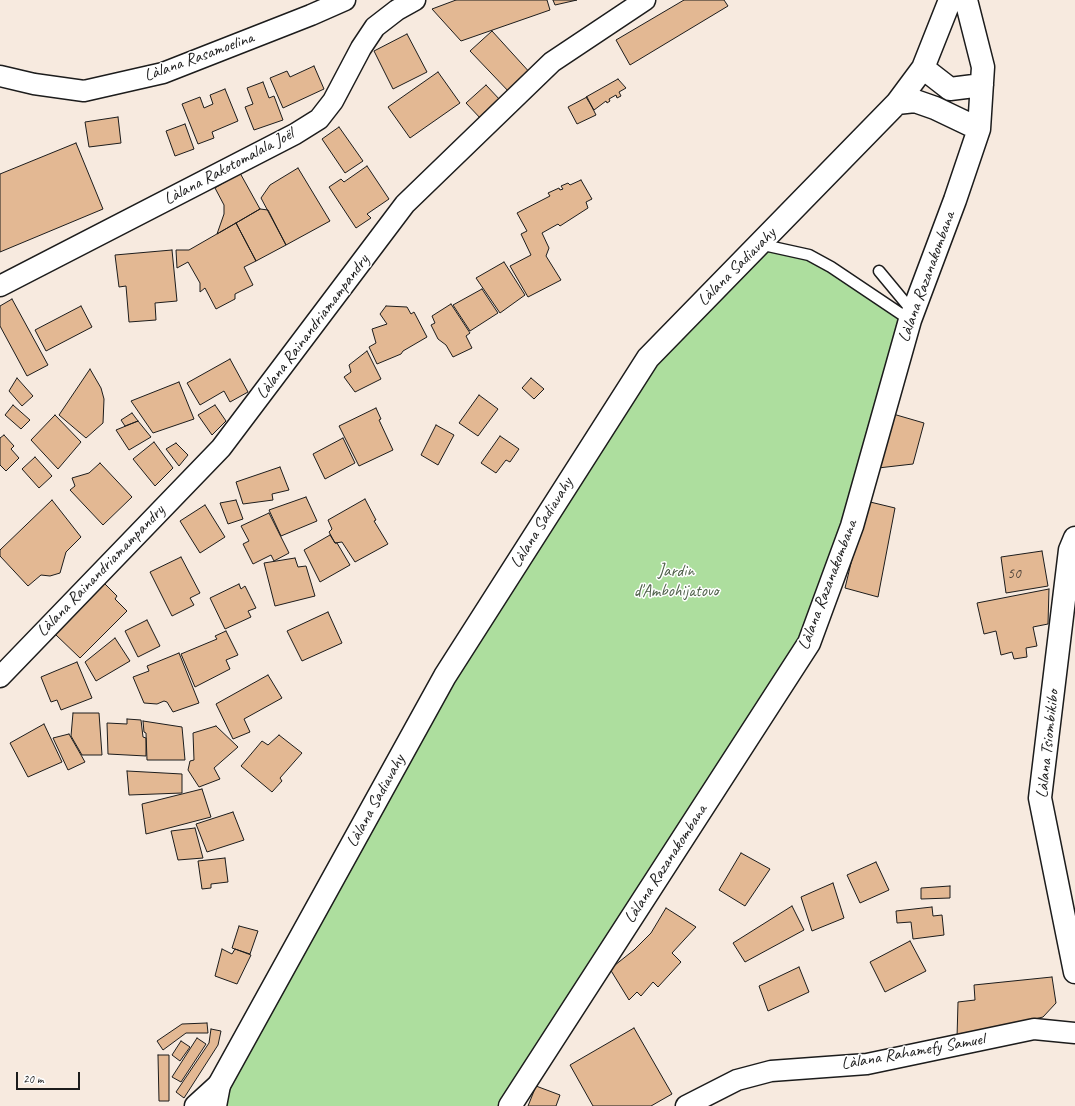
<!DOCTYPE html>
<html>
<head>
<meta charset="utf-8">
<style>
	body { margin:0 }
	#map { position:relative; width:1075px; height:1106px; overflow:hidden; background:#f7eadf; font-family:Caveat,sans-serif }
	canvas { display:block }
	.scale { position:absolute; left:16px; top:1072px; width:64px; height:18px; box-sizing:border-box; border:2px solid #1c1c1c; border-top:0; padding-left:5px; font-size:12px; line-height:14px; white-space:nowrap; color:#1c1c1c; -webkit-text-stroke:3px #fff; paint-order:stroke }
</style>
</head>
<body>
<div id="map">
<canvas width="1075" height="1106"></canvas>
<div class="scale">20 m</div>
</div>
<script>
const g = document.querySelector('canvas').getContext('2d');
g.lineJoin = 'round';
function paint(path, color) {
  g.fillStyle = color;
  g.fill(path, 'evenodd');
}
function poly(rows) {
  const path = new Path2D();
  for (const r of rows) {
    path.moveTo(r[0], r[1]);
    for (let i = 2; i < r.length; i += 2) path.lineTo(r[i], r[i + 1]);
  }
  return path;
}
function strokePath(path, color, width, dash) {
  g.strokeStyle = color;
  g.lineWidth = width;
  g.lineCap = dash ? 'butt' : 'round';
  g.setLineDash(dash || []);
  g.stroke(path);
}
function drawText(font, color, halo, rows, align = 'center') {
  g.font = font + ' Caveat,sans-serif';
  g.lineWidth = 3;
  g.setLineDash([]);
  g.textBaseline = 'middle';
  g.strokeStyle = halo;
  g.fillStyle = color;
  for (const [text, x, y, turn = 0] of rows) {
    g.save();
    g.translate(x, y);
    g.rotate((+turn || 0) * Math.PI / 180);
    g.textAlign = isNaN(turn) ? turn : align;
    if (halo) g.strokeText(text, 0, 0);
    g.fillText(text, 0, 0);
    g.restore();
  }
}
paint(poly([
	[758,244,831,267,910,320,809,643,510,1106,222,1106,219,1085,426,712,639,372]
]), '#adde9e');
const building = poly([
	[456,0,547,0,550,10,461,41,432,9,456,0],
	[553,0,577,0,555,5,553,0],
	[684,0,724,0,728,6,630,65,616,40,684,0],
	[492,31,532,75,511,94,470,51,492,31],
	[407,34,427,72,393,89,374,51,407,34],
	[314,66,324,89,283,108,270,78,287,71,290,77,314,66],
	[438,72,460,103,410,138,388,107,438,72],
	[618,79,626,88,619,92,621,96,617,98,616,95,609,99,610,101,607,103,606,101,594,110,586,97,618,79],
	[263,82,269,98,274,96,283,120,254,130,245,107,253,104,247,88,263,82],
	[486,85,501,101,482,120,466,103,486,85],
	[225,89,238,121,212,132,214,138,198,144,182,104,200,97,204,108,213,104,210,95,225,89],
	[587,97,596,115,577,124,568,107,587,97],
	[118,117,121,143,89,147,85,122,118,117],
	[185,124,194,149,175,156,166,131,185,124],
	[339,127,363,161,345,173,322,139,339,127],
	[76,143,103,209,0,252,0,174,76,143],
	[367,166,389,199,367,214,371,218,356,228,329,187,341,179,344,182,367,166],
	[298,168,330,221,286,245,261,198,270,185,298,168],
	[240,173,260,209,217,234,224,214,224,205,215,188,240,173],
	[581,180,592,199,586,202,588,208,560,226,558,224,542,233,549,248,546,256,561,280,528,297,510,266,531,255,521,234,527,231,517,213,550,196,548,193,559,188,560,190,563,189,561,186,568,183,570,185,581,180],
	[260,209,268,210,286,245,256,261,236,223,260,209],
	[236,223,256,261,244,267,253,285,235,294,235,299,216,309,205,288,200,292,200,283,188,262,177,268,176,250,189,250,236,223],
	[172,250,177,301,155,303,156,320,129,322,126,286,119,287,115,255,172,250],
	[504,262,525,295,500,313,476,278,504,262],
	[482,289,498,313,470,331,453,305,482,289],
	[12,299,48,365,27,376,0,326,0,306,12,299],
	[451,304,470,333,466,336,472,348,453,357,446,345,438,339,431,325,435,323,432,316,451,304],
	[81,306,92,327,46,351,35,330,81,306],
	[386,306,407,307,411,314,414,312,427,337,403,351,401,354,377,364,369,347,376,343,372,329,387,324,380,314,386,306],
	[367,351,381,379,355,392,344,377,351,372,349,365,367,351],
	[230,359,248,392,230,402,224,391,200,405,187,383,230,359],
	[90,369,101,388,104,399,103,423,86,438,59,415,90,369],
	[17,378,33,396,22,406,9,391,17,378],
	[531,378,544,389,534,399,522,388,531,378],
	[179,382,194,419,153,433,131,401,179,382],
	[479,395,498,409,478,436,459,423,479,395],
	[13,405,30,420,21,429,5,415,13,405],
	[215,405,226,421,212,435,198,415,215,405],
	[376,408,381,419,379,420,393,450,359,466,339,426,376,408],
	[132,413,138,421,125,426,121,420,132,413],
	[893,414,924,423,913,464,878,468,893,414],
	[55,415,81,442,58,469,31,440,55,415],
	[138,421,151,437,129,450,116,430,138,421],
	[436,425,454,435,438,465,421,455,436,425],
	[4,435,14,446,11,449,19,458,6,471,0,465,0,438,4,435],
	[500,436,519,449,510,462,506,460,496,473,481,463,500,436],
	[343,438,355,463,325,479,313,454,343,438],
	[154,442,173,468,155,486,133,459,154,442],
	[176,443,188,455,179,466,166,449,176,443],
	[35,457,52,476,39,488,22,469,35,457],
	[100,463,132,497,103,525,70,490,75,486,72,478,89,473,100,463],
	[280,467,289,490,272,494,273,500,243,504,236,482,280,467],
	[306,497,317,521,281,536,269,510,306,497],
	[365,499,376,520,374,521,388,544,355,562,342,542,335,543,329,532,332,529,328,520,365,499],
	[52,500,81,537,66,552,60,573,50,576,41,575,28,586,0,556,0,550,52,500],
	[236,500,243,519,228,524,220,503,236,500],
	[866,501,895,508,878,597,845,588,866,501],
	[205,505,225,537,200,553,180,521,205,505],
	[269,513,289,553,274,561,271,555,253,564,243,544,249,541,241,526,269,513],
	[330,535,335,543,337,543,350,565,320,582,304,550,330,535],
	[1042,551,1048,586,1006,593,1001,557,1042,551],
	[181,557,200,593,190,598,194,605,172,616,150,572,181,557],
	[295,558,298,567,306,566,315,596,275,606,264,563,295,558],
	[104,583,117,596,115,599,127,611,80,658,55,634,104,583],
	[239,584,241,589,245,586,256,608,248,611,251,617,225,629,210,598,239,584],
	[1049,589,1048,624,1033,627,1037,646,1026,648,1027,657,1014,659,1012,652,1001,655,996,631,984,634,977,603,1049,589],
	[328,612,342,643,302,661,287,631,328,612],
	[147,620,160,646,138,657,125,631,147,620],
	[226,631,238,655,226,660,230,669,195,687,181,654,217,639,215,636,226,631],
	[115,638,130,661,96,681,85,662,115,638],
	[179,653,199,703,173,712,167,702,164,701,157,704,144,703,133,677,149,671,147,666,179,653],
	[77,662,92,698,61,710,57,700,51,702,41,677,77,662],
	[268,675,282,698,244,719,250,732,233,739,216,704,268,675],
	[73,713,99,713,102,755,82,755,71,736,73,713],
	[127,719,141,720,143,737,146,738,146,756,108,754,107,723,127,724,127,719],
	[143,721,182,727,185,760,147,760,146,733,144,732,143,721],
	[44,724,62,762,28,777,10,743,44,724],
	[216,726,238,747,214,768,220,779,199,787,188,770,190,761,194,760,193,733,216,726],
	[69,734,85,762,68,770,53,738,69,734],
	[279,735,302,753,280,778,282,781,272,792,241,766,262,741,268,745,279,735],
	[127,771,182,774,182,793,129,795,127,771],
	[202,789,211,817,146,834,142,804,202,789],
	[233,812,244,840,207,852,196,824,233,812],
	[195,828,203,858,178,860,171,831,195,828],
	[741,853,770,869,745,906,719,890,741,853],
	[225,858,228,882,211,884,211,888,202,889,198,861,225,858],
	[876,862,889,890,860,903,847,875,876,862],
	[833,883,844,918,812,931,801,897,833,883],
	[950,886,950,898,921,899,921,888,950,886],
	[792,906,804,930,745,962,733,943,792,906],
	[932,907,933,916,942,915,944,935,913,939,911,922,897,923,896,911,932,907],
	[666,908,696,927,672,953,681,962,658,987,653,982,641,996,637,992,629,1000,610,969,634,950,651,933,666,908],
	[239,926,258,931,250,954,232,948,239,926],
	[910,941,926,971,885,992,870,962,910,941],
	[222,949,232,954,235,949,251,955,237,984,215,976,222,949],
	[799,967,809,992,768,1011,759,986,799,967],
	[1052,977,1056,1003,1043,1017,957,1038,958,1002,975,1000,974,985,1052,977],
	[207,1023,208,1033,186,1033,163,1050,157,1041,182,1024,207,1023],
	[634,1028,672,1094,651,1106,593,1106,570,1065,634,1028],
	[211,1029,221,1031,218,1045,184,1098,176,1092,209,1043,211,1029],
	[197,1038,206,1044,181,1082,172,1077,197,1038],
	[181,1041,190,1047,180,1061,172,1055,181,1041],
	[158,1055,169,1055,169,1101,159,1101,158,1055],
	[536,1086,560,1095,556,1106,528,1106,536,1086]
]);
paint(building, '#e3b893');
strokePath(building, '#1c1c1c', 1);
const service = poly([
	[759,244,809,255,831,267,910,320],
	[879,271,913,312]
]);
const minor = poly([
	[0,76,34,84,84,91,163,73,311,15,345,0],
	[0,286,295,134,319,119,333,101,361,48,375,27,397,10,415,0],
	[0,677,221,448,405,204,552,62,645,0],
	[686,1106,737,1080,771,1071,867,1064,1034,1029,1075,1033]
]);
const tertiary = poly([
	[1075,538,1070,550,1040,798,1075,972],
	[196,1106,219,1085]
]);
const secondary = poly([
	[923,68,950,89,982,85],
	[897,103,915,101,935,108,979,129],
	[215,1106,219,1085,445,676,648,358,897,103,923,68,950,0],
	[510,1106,809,643,852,526,910,320,955,200,979,129,983,67,966,0]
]);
strokePath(service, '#1c1c1c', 13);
strokePath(minor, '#1c1c1c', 23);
strokePath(tertiary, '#1c1c1c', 25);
strokePath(secondary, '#1c1c1c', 25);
strokePath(service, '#fff', 10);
strokePath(minor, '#fff', 20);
strokePath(tertiary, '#fff', 22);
strokePath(secondary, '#fff', 22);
drawText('15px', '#4e433a', null, [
	["50",1014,574]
]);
drawText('17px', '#1c1c1c', '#fff', [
	["Làlana Rasamoelina",199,57,-20],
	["Làlana Rakotomalala Joël",229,167,-28],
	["Làlana Sadiavahy",737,267,-45],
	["Làlana Razanakombana",927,277,-70],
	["Làlana Rainandriamampandry",313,327,-53],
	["Làlana Sadiavahy",542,523,-58],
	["Làlana Rainandriamampandry",101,571,-46],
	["Làlana Razanakombana",828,585,-69],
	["Làlana Tsiombikibo",1048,744,-84],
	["Làlana Sadiavahy",376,801,-61],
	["Làlana Razanakombana",666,864,-57],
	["Làlana Rahamefy Samuel",913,1052,-10]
]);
drawText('17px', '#4f604a', '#fff', [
	["Jardin",676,572],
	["d'Ambohijatovo",676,592]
]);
</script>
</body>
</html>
